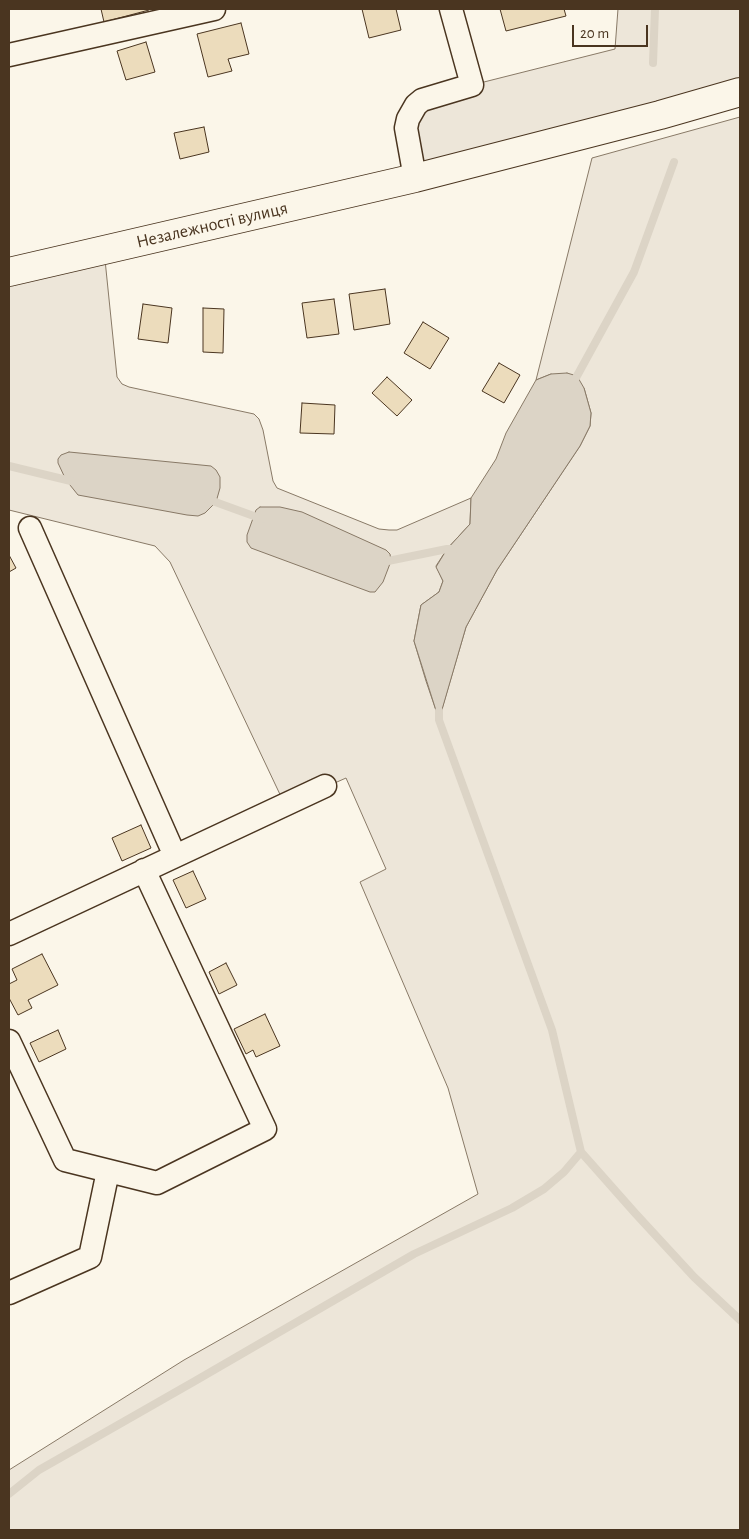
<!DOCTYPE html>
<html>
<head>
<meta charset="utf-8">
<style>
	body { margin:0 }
	#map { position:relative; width:749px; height:1539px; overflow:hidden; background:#fbf6e9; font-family:"Alegreya Sans",sans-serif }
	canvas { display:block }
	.frame { position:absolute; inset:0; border:10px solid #4a3520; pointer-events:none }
	.scale { position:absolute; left:572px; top:25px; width:76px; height:22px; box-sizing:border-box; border:2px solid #4a3520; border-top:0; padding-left:6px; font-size:15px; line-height:18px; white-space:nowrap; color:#4a3520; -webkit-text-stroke:4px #fbf6e9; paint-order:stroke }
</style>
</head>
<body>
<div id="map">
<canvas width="749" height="1539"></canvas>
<div class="frame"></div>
<div class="scale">20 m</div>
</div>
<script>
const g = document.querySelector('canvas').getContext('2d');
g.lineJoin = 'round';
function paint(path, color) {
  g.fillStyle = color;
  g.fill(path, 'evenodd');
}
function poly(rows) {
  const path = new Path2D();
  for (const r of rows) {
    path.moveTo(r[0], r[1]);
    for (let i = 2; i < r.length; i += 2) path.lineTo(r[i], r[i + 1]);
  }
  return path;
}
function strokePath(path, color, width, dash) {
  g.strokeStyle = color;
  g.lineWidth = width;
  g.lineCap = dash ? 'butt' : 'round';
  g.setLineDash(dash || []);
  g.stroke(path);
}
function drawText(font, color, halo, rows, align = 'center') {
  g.font = font + ' "Alegreya Sans",sans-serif';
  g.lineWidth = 4;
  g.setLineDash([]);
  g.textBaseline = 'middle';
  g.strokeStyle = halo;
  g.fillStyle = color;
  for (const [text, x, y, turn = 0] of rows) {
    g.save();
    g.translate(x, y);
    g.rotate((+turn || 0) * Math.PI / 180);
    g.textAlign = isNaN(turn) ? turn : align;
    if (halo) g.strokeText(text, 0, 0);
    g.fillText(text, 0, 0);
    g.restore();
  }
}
const green = poly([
	[618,9,740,9,740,92,415,178,408,119,472,85,615,49,618,9],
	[740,117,740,1530,9,1530,9,1470,184,1360,478,1194,448,1088,360,882,386,869,346,778,285,805,170,562,155,546,9,510,9,272,104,250,117,377,122,384,129,387,254,414,259,419,263,430,273,481,277,488,379,529,389,530,397,530,471,498,470,524,447,549,436,566,443,581,439,592,421,605,414,641,426,681,439,719,466,627,497,570,580,446,590,426,591,413,584,388,551,374,536,380,592,158,740,117]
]);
paint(green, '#ede6d9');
strokePath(green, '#887966', 1);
const water = poly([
	[567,373,577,376,584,388,591,413,590,426,580,446,497,570,466,627,439,720,414,641,421,605,439,592,443,581,436,567,447,549,470,524,471,498,496,459,506,433,536,380,551,374,567,373],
	[69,452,211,466,216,470,220,477,220,488,216,502,205,513,198,516,187,515,78,495,66,480,58,463,58,459,61,455,69,452],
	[260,507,280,507,302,512,386,550,390,554,391,561,383,582,375,592,370,592,251,548,247,542,247,535,256,510,260,507]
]);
paint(water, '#dcd4c6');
strokePath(water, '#887966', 1);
strokePath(poly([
	[653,63,655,9],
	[572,385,634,272,674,162],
	[9,466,75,482],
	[207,499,262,519],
	[381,561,383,562,447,549,456,549],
	[439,711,439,720,552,1030,581,1152,635,1213,694,1277,740,1320],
	[9,1494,39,1470,195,1381,414,1254,512,1208,544,1189,564,1172,581,1152]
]), '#dcd4c6', 8);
const building = poly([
	[101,9,149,9,149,10,104,22,101,9],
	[362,9,396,9,401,30,369,38,362,9],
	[500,9,564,9,566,16,506,31,500,9],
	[241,23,249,54,228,59,232,71,208,77,197,34,241,23],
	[146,42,155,72,126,80,117,51,146,42],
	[204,127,209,152,180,159,174,133,204,127],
	[385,289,390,324,354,330,349,294,385,289],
	[334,299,339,334,307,338,302,303,334,299],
	[143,304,172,308,168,343,138,339,143,304],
	[203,308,224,309,223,353,203,352,203,308],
	[423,322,449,338,430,369,404,353,423,322],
	[499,363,520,375,504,403,482,391,499,363],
	[387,377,412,400,397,416,372,393,387,377],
	[302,403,335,405,334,434,300,433,302,403],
	[9,555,16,568,9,572,9,555],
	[141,825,151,848,122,861,112,838,141,825],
	[193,871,206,899,186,908,173,880,193,871],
	[42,954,58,985,28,1000,32,1008,18,1015,9,998,9,984,17,980,12,969,42,954],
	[226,963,237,985,219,994,209,972,226,963],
	[265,1014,280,1046,256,1057,253,1050,246,1054,234,1029,265,1014],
	[58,1030,66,1049,39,1062,30,1043,58,1030]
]);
paint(building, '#ecdcbc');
strokePath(building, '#4a3520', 1);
const street = poly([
	[9,55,214,9],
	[398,182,415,178,406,128,408,119,416,105,422,100,472,85,451,9],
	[30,528,175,856],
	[9,934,325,786],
	[9,1041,65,1160,157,1183,265,1129,144,870],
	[9,1293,90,1257,108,1171]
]);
const secondary = poly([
	[9,272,415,178,660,115,740,92]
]);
strokePath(street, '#4a3520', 25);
strokePath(secondary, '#4a3520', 30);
strokePath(street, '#fbf6e9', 22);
strokePath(secondary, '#fbf6e9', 28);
drawText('18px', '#4a3520', '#fbf6e9', [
	["Незалежності вулиця",212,225,-13]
]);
</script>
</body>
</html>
